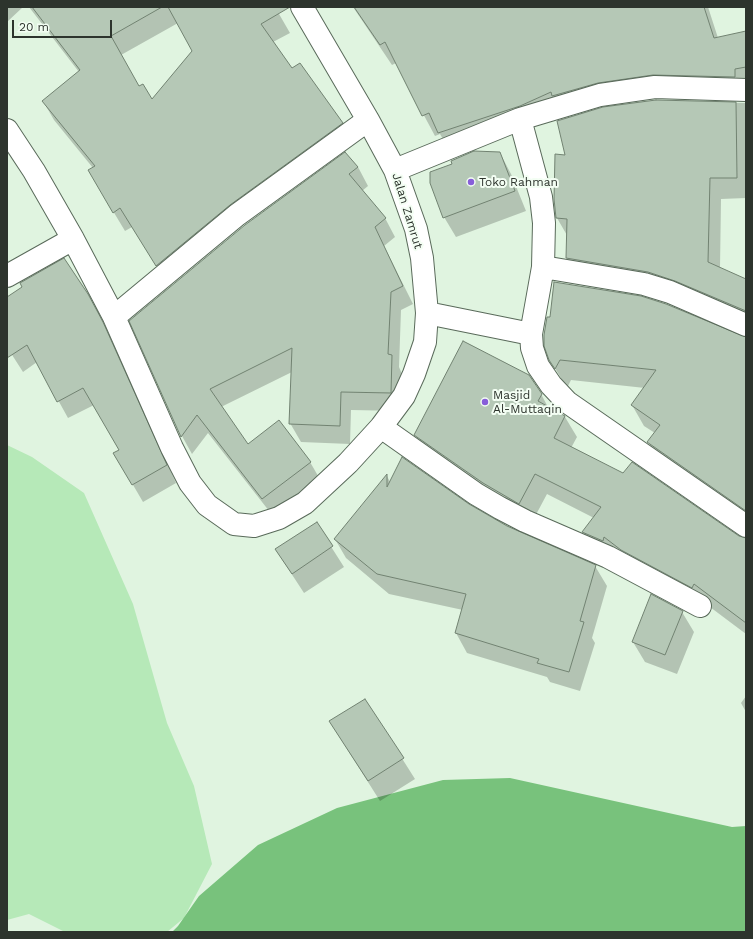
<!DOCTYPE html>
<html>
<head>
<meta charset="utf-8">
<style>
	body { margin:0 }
	#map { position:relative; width:753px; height:939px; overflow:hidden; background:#e0f4e0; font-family:"Work Sans",sans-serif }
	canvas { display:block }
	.frame { position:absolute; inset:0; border:8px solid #2d342d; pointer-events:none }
	.scale { position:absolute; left:12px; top:20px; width:100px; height:18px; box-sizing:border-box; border:2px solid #2d342d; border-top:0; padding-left:5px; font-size:12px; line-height:14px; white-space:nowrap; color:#2d342d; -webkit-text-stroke:3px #f3fef3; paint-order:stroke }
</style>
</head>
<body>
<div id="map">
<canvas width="753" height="939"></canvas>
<div class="frame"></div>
<div class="scale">20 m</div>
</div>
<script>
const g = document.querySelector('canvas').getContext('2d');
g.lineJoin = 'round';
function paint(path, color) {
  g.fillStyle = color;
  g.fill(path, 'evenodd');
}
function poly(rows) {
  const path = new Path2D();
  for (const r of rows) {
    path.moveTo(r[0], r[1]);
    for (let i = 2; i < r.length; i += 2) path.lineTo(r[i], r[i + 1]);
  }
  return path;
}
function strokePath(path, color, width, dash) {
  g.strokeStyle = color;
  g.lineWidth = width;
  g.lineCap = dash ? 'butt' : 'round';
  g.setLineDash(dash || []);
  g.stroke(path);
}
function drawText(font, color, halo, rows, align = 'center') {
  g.font = font + ' "Work Sans",sans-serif';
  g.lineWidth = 4;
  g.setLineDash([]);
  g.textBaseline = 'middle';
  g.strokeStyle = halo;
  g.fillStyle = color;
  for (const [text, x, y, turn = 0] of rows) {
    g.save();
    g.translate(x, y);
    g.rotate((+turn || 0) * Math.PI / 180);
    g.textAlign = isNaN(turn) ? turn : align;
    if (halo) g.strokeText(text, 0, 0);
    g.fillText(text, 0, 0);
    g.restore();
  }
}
paint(poly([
	[7,445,32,457,84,493,133,604,167,723,194,786,212,864,184,918,167,932,65,932,29,914,7,920]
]), '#b6e9b8');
paint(poly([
	[510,778,732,827,746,826,746,932,172,932,178,926,199,896,258,845,337,808,443,780]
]), '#78c27c');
paint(poly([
	[7,7,23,7,7,22],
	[29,7,275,7,290,33,273,42,292,70,342,123,353,142,240,224,168,284,132,227,125,231,89,171,93,168,54,120,43,101,79,72],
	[178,23,193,51,152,100,139,87,121,55],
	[353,7,708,7,718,38,746,32,746,98,668,95,562,112,451,153,440,134,435,136,396,63,392,65],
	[656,101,746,103,746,198,721,199,720,268,746,291,746,326,688,301,579,279,567,258,568,237,557,218,566,156],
	[345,153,358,167,368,186,362,191,385,218,395,237,384,246,413,304,401,310,399,367,402,374,401,411,351,410,350,444,301,442,290,423,292,372,221,407,248,446,310,462,321,481,273,516,208,433,192,454,182,436,130,321],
	[500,153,511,174,526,211,456,237,444,217,454,164],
	[7,298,96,310,112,341,176,483,143,502,115,454,121,451,94,405,68,418,37,362,23,372,7,347],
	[746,349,746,522,660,463,648,442,655,433,644,426,632,405,645,388,571,380,567,388,550,360],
	[541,394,549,409,565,417,577,437,571,448,738,537,746,539,746,634,706,604,595,553,583,532,594,518,547,494,531,524,427,456,415,435],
	[387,476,390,482,468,505,507,527,595,566,607,586,592,638,595,643,580,691,550,682,547,677,467,653,456,633,463,610,389,594,346,558,335,539],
	[316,523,344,567,304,593,276,550],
	[682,612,694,632,677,674,645,662,633,642],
	[746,696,746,712,741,703],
	[365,700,415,779,380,801,330,722]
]), '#0003');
const building = poly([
	[32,7,162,7,111,36,139,86,143,84,152,99,192,51,168,7,290,7,261,24,292,68,300,63,343,123,230,205,156,266,120,208,113,213,88,170,95,166,42,101,80,70,32,7],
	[354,7,704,7,714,38,746,31,746,67,735,69,735,77,653,75,598,83,552,96,551,92,520,106,438,133,429,113,422,116,385,42,380,45,354,7],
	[656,100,736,102,737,178,710,178,708,262,746,279,746,311,675,281,648,272,566,258,567,219,556,218,554,199,555,154,565,155,557,121,603,107,656,100],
	[474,151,500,152,515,191,443,218,430,183,430,172,452,164,451,161,474,151],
	[345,152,358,167,349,174,386,218,375,227,403,286,391,292,388,354,392,355,391,393,341,392,340,426,289,424,292,348,210,389,248,444,279,420,311,462,262,499,197,415,181,437,129,321,245,225,345,152],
	[64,258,88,294,103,322,167,465,132,485,113,453,119,450,83,388,57,402,27,345,7,358,7,297,22,287,20,283,64,258],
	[554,282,641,296,666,304,746,337,746,511,647,442,660,425,631,405,656,370,560,360,555,369,549,360,544,346,544,335,547,317,550,317,554,282],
	[463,341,529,375,542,394,538,401,565,416,554,438,623,473,632,462,739,536,746,538,746,623,694,584,692,588,621,550,604,537,603,541,582,532,601,507,535,474,519,504,483,483,414,435,463,341],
	[402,457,469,504,507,526,596,565,580,621,584,622,569,672,537,663,539,659,455,633,466,594,377,574,334,539,387,474,387,487,402,457],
	[317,522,333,546,292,574,275,549,317,522],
	[651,594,683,611,665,655,632,642,651,594],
	[365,699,404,758,368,781,329,721,365,699]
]);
paint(building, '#b5c8b6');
strokePath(building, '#718271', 1);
const minor = poly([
	[520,119,541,197,544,223,543,267,531,334],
	[7,130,34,171,73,239,114,317,172,448,190,483,207,505,234,524,254,526,279,518,305,503,348,463,381,427,404,396,414,374,425,342,427,313,422,258,416,229,395,170,368,120,302,7],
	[395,170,520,119,600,95,655,87,746,90],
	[543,267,644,284,670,292,746,325],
	[7,276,73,239],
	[427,313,531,334,532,348,538,366,551,385,567,402,746,526],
	[114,317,237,215,368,120],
	[381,427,476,494,500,508,525,521,608,557,700,606]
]);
strokePath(minor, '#596a5a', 24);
strokePath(minor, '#fff', 22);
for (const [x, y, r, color] of [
	[471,182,4,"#875ed9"],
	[485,402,4,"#875ed9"]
]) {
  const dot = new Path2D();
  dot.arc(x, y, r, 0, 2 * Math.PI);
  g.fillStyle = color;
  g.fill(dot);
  strokePath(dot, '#f3fef3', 1.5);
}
drawText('12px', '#2d342d', '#f3fef3', [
	["Toko Rahman",479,182],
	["Masjid",493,395],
	["Al-Muttaqin",493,409]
], 'left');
drawText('12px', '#2d342d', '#f3fef3', [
	["Jalan Zamrut",407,211,73]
]);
</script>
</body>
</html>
